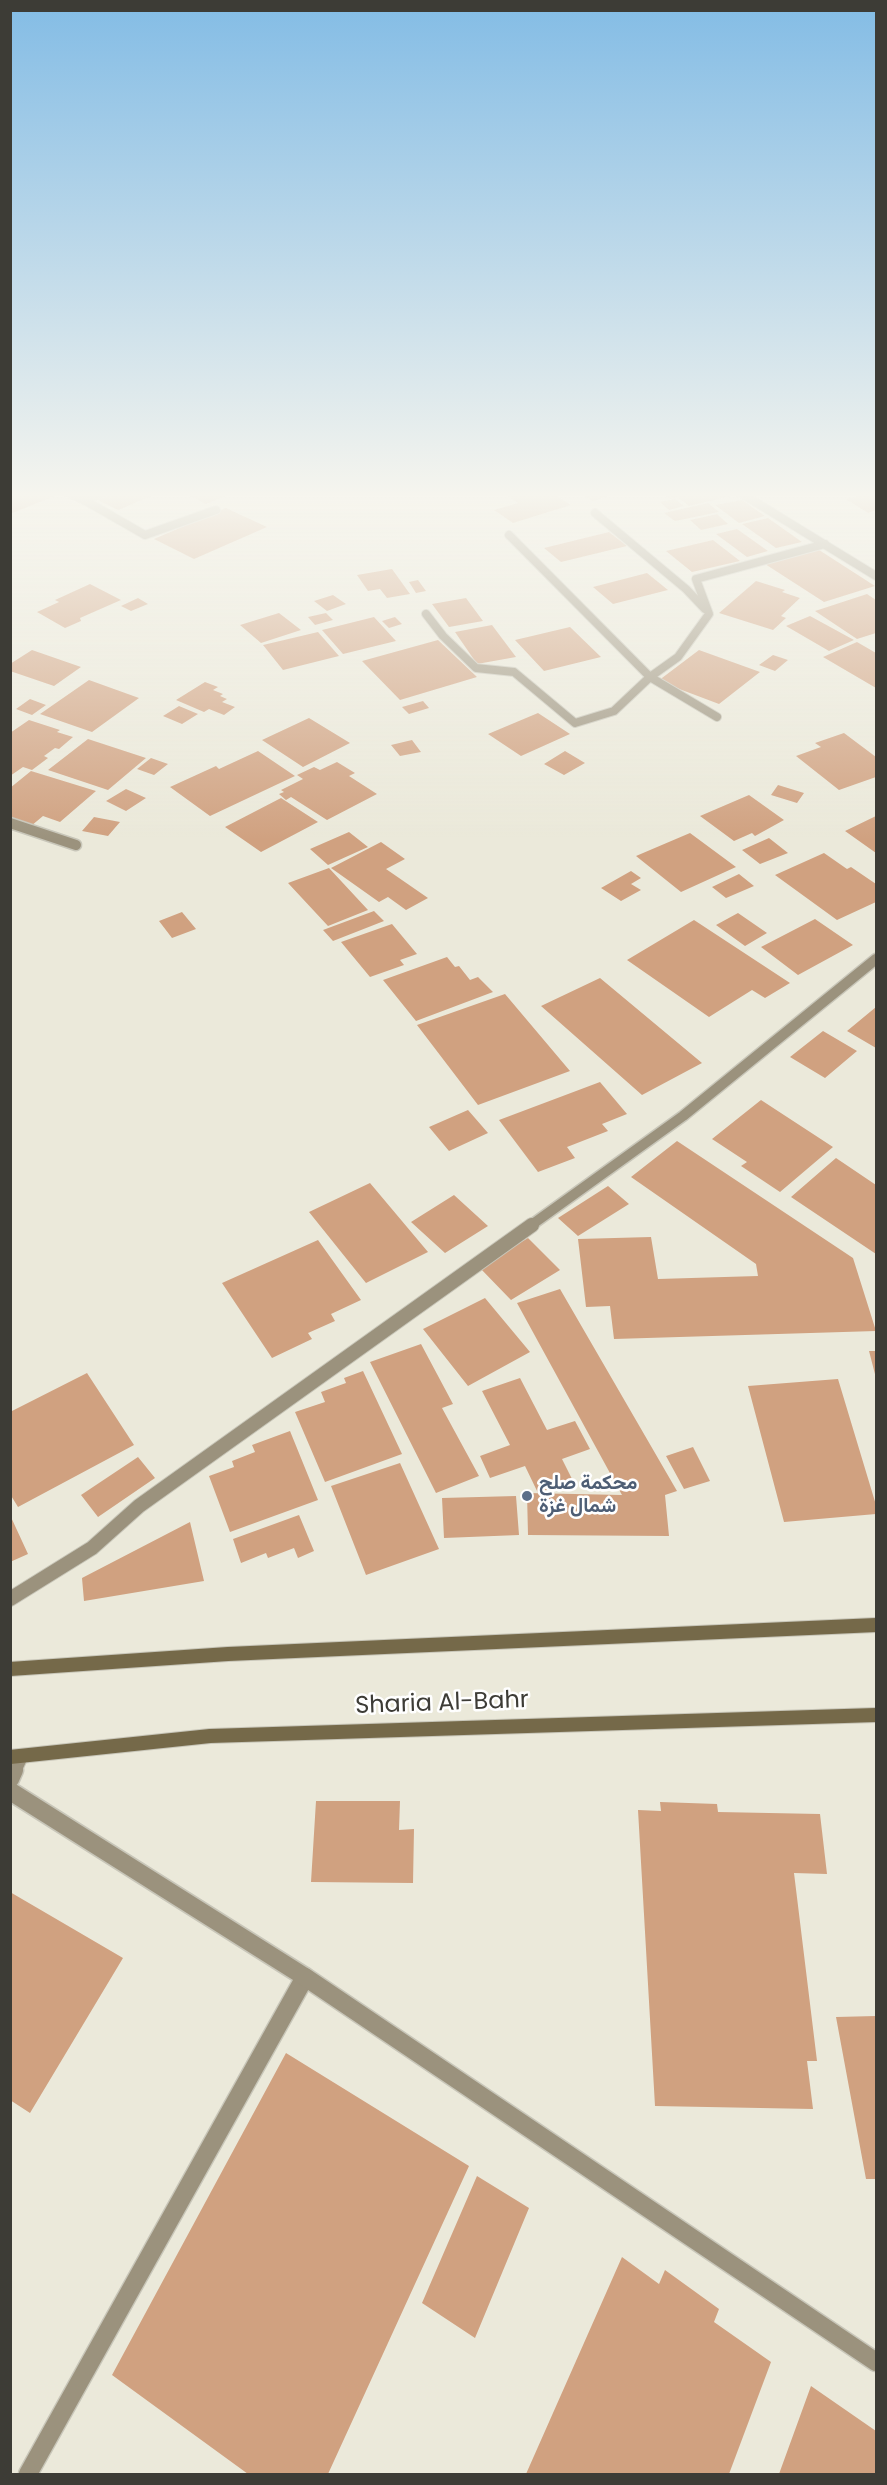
<!DOCTYPE html>
<html>
<head>
<meta charset="utf-8">
<style>
	body { margin:0 }
	#map { position:relative; width:887px; height:2485px; overflow:hidden; background:#ebe9da; font-family:Poppins,sans-serif }
	canvas { display:block }
	.frame { position:absolute; inset:0; border:12px solid #3d3c36; pointer-events:none }
</style>
</head>
<body>
<div id="map">
<canvas width="887" height="2485"></canvas>
<div class="frame"></div>
</div>
<script>
const g = document.querySelector('canvas').getContext('2d');
g.lineJoin = 'round';
function paint(path, color) {
  g.fillStyle = color;
  g.fill(path, 'evenodd');
}
function poly(rows) {
  const path = new Path2D();
  for (const r of rows) {
    path.moveTo(r[0], r[1]);
    for (let i = 2; i < r.length; i += 2) path.lineTo(r[i], r[i + 1]);
  }
  return path;
}
function strokePath(path, color, width, dash) {
  g.strokeStyle = color;
  g.lineWidth = width;
  g.lineCap = dash ? 'butt' : 'round';
  g.setLineDash(dash || []);
  g.stroke(path);
}
function drawText(font, color, halo, rows, align = 'center') {
  g.font = font + ' Poppins,Vazirmatn,sans-serif';
  g.lineWidth = 5;
  g.setLineDash([]);
  g.textBaseline = 'middle';
  g.strokeStyle = halo;
  g.fillStyle = color;
  for (const [text, x, y, turn = 0] of rows) {
    g.save();
    g.translate(x, y);
    g.rotate((+turn || 0) * Math.PI / 180);
    g.textAlign = isNaN(turn) ? turn : align;
    if (halo) g.strokeText(text, 0, 0);
    g.fillText(text, 0, 0);
    g.restore();
  }
}
paint(poly([
	[10,492,50,492,57,495,10,514],
	[113,492,161,492,118,510,96,499],
	[182,492,236,492,206,504],
	[501,492,551,492,571,505,513,523,494,510,518,503],
	[578,492,610,492,614,494,593,501],
	[661,492,730,492,735,495,689,506,677,497,670,499],
	[876,492,876,510,868,513,846,499],
	[675,499,684,506,669,510,660,502],
	[742,500,765,516,739,523,715,505],
	[708,503,719,512,675,521,664,513],
	[226,508,267,527,194,559,154,539],
	[717,514,728,524,701,530,690,520],
	[768,518,802,542,776,548,742,524],
	[737,529,768,551,747,557,716,534],
	[609,532,627,546,561,562,544,548],
	[713,540,740,561,692,572,666,551],
	[816,548,875,586,824,602,765,564],
	[392,569,410,594,387,598,380,589,368,591,357,575],
	[647,573,668,590,613,604,593,587],
	[418,580,426,591,416,593,409,582],
	[756,581,785,590,782,592,800,598,781,616,786,618,773,630,719,613],
	[90,584,121,600,80,618,81,621,65,628,37,612,59,602,55,600],
	[867,594,876,600,876,633,857,639,815,611],
	[333,595,346,604,327,611,314,601],
	[138,598,148,604,131,611,121,606],
	[466,598,483,621,449,627,432,604],
	[279,613,301,630,261,643,240,625],
	[326,613,333,620,315,625,308,617],
	[810,616,854,640,829,651,786,626],
	[374,617,396,641,343,654,322,630],
	[395,617,402,624,389,628,382,621],
	[492,625,516,657,477,664,455,632],
	[570,627,601,657,544,671,515,640],
	[318,632,339,656,283,670,263,645],
	[438,640,477,677,400,700,362,661],
	[857,642,876,653,876,688,823,657],
	[32,650,81,667,54,686,10,671,10,664],
	[699,650,760,672,719,704,658,681],
	[773,655,788,660,775,671,759,665],
	[89,680,139,698,92,732,40,714],
	[205,682,218,687,213,690,223,694,220,696,227,699,222,702,235,707,224,715,209,709,204,712,176,700],
	[30,699,46,705,32,715,16,709],
	[423,701,429,708,409,714,402,707],
	[179,706,198,714,182,724,163,716],
	[538,713,570,734,521,756,488,734],
	[309,718,350,743,303,767,262,740],
	[29,720,60,730,57,732,73,737,59,749,55,748,44,756,48,758,32,770,23,767,10,776,10,733],
	[844,733,876,757,876,777,839,790,796,756,821,747,815,743],
	[88,739,146,758,108,790,48,770],
	[412,740,421,752,400,756,391,745],
	[258,751,295,776,210,816,170,787,216,766,219,769],
	[565,751,585,763,564,775,544,764],
	[151,758,168,764,154,775,137,769],
	[337,762,355,773,349,776,377,794,327,820,291,797,286,800,279,794,284,792,281,790,303,779,297,775,314,767,320,770],
	[31,771,96,791,60,822,43,816,31,826,10,820,10,788],
	[778,785,804,793,797,803,771,795],
	[126,789,146,798,126,811,106,801],
	[749,795,784,820,755,836,752,833,734,841,700,816],
	[281,798,318,822,261,852,225,827],
	[876,816,876,853,845,831],
	[94,817,120,822,108,836,82,831],
	[349,832,368,847,328,865,310,849],
	[690,833,736,867,681,892,636,856],
	[769,838,788,853,760,864,742,850],
	[381,842,405,859,386,869,428,898,406,910,388,897,379,902,331,868],
	[824,853,847,869,851,867,876,884,876,902,837,920,775,875],
	[329,868,368,910,328,926,288,883],
	[631,871,641,878,631,884,641,890,621,901,601,888],
	[739,874,754,886,726,898,712,887],
	[374,911,384,921,333,941,323,930],
	[182,912,196,929,172,938,159,921],
	[738,913,767,933,745,946,716,925],
	[815,919,853,945,798,975,761,947],
	[694,920,790,983,765,998,752,990,709,1017,627,960],
	[392,924,417,954,400,960,404,965,370,977,341,942],
	[447,957,455,967,459,966,470,980,478,977,493,992,416,1021,383,980],
	[600,978,702,1063,642,1095,541,1006],
	[505,994,570,1071,478,1105,417,1025],
	[876,1007,876,1048,847,1031],
	[823,1031,857,1051,825,1078,790,1057],
	[600,1082,627,1114,602,1124,608,1131,567,1147,575,1158,538,1172,499,1120],
	[761,1100,833,1147,780,1192,741,1166,747,1162,712,1139],
	[468,1110,488,1133,449,1151,429,1127],
	[677,1141,853,1258,876,1331,614,1339,610,1306,586,1307,578,1239,651,1237,658,1279,758,1276,756,1264,631,1177],
	[836,1158,876,1185,876,1254,791,1197],
	[370,1183,428,1252,366,1283,309,1212],
	[608,1186,629,1204,578,1236,558,1218],
	[454,1195,488,1226,445,1253,411,1222],
	[528,1238,560,1270,511,1300,479,1267],
	[318,1240,361,1300,331,1314,335,1321,308,1333,312,1339,272,1358,222,1283],
	[560,1289,677,1491,665,1495,669,1536,528,1535,527,1493,622,1495,517,1303],
	[485,1298,530,1352,468,1386,423,1329],
	[421,1344,453,1404,442,1408,479,1476,436,1493,370,1362],
	[869,1351,876,1351,876,1378],
	[363,1371,402,1454,325,1482,295,1412,325,1402,321,1392,346,1383,344,1378],
	[87,1373,134,1445,18,1507,10,1494,10,1412],
	[520,1378,547,1430,575,1421,590,1449,562,1459,573,1481,538,1493,525,1466,490,1478,480,1456,510,1445,482,1391],
	[838,1379,876,1505,876,1514,784,1522,748,1386],
	[290,1431,318,1500,230,1532,209,1476,234,1467,232,1461,255,1452,252,1445],
	[693,1447,710,1481,684,1489,666,1456],
	[138,1457,155,1478,98,1517,81,1495],
	[400,1463,439,1549,366,1575,331,1486],
	[516,1496,519,1535,444,1538,442,1498],
	[10,1515,28,1554,10,1562],
	[299,1515,314,1551,298,1558,294,1548,268,1558,266,1553,241,1563,233,1539],
	[190,1522,204,1581,84,1601,82,1578],
	[316,1801,400,1801,399,1830,414,1829,413,1883,311,1882],
	[660,1802,717,1804,718,1812,820,1814,827,1874,794,1873,817,2061,807,2061,813,2109,655,2106,638,1810,661,1811],
	[10,1892,123,1958,30,2113,10,2100],
	[876,2016,876,2179,866,2179,836,2017],
	[286,2053,469,2166,328,2474,248,2474,112,2375],
	[477,2176,529,2208,475,2338,422,2303],
	[622,2257,659,2284,665,2270,719,2309,714,2322,771,2362,729,2474,526,2474],
	[811,2386,876,2431,876,2474,779,2474]
]), '#d0a180');
const serviceFar2 = poly([
	[84,500,145,535,216,510],
	[595,513,686,589,705,609],
	[509,535,650,677,717,717],
	[426,614,443,636,476,668,514,672,575,723,614,711,650,677,678,657,709,614,696,579,825,544]
]);
const serviceFar1 = poly([
	[10,823,76,845]
]);
const service = poly([
	[28,2474,305,1977]
]);
const minorFar3 = poly([
	[66,492,84,500,105,492],
	[739,492,876,576]
]);
const minorFar2 = poly([
	[530,1226,683,1116,876,959]
]);
const minorFar1 = poly([
	[10,1599,92,1548,139,1506,532,1225],
	[14,1771,21,1756]
]);
const minor = poly([
	[10,1779,14,1770],
	[10,1791,305,1977,876,2362]
]);
const secondary = poly([
	[10,1669,228,1654,876,1625],
	[10,1757,210,1736,876,1715]
]);
strokePath(serviceFar2, '#c8c6b9', 10);
strokePath(serviceFar1, '#c8c6b9', 13);
strokePath(service, '#c8c6b9', 21);
strokePath(minorFar3, '#c8c6b9', 10);
strokePath(minorFar2, '#c8c6b9', 13);
strokePath(minorFar1, '#c8c6b9', 16);
strokePath(minor, '#c8c6b9', 21);
strokePath(secondary, '#c8c6b9', 16);
strokePath(serviceFar2, '#9b927d', 8);
strokePath(serviceFar1, '#9b927d', 10);
strokePath(service, '#9b927d', 18);
strokePath(minorFar3, '#9b927d', 8);
strokePath(minorFar2, '#9b927d', 10);
strokePath(minorFar1, '#9b927d', 14);
strokePath(minor, '#9b927d', 18);
strokePath(secondary, '#756949', 14);
const sky = g.createLinearGradient(0, 0, 0, 840);
sky.addColorStop(0, '#83bce5');
sky.addColorStop(0.59, '#f6f5ee');
sky.addColorStop(1, '#f6f5ee00');
g.fillStyle = sky;
g.fillRect(0, 0, 887, 840);
for (const [x, y, r, color] of [
	[527,1496,6,"#5c6f8a"]
]) {
  const dot = new Path2D();
  dot.arc(x, y, r, 0, 2 * Math.PI);
  g.fillStyle = color;
  g.fill(dot);
  strokePath(dot, '#fff', 2);
}
drawText('bold 20px', '#4e5e75', '#fff', [
	["محكمة صلح",539,1484],
	["شمال غزة",539,1507]
], 'left');
drawText('24px', '#3d3c36', '#fff', [
	["Sharia Al-Bahr",442,1704,-2]
]);
</script>
</body>
</html>
